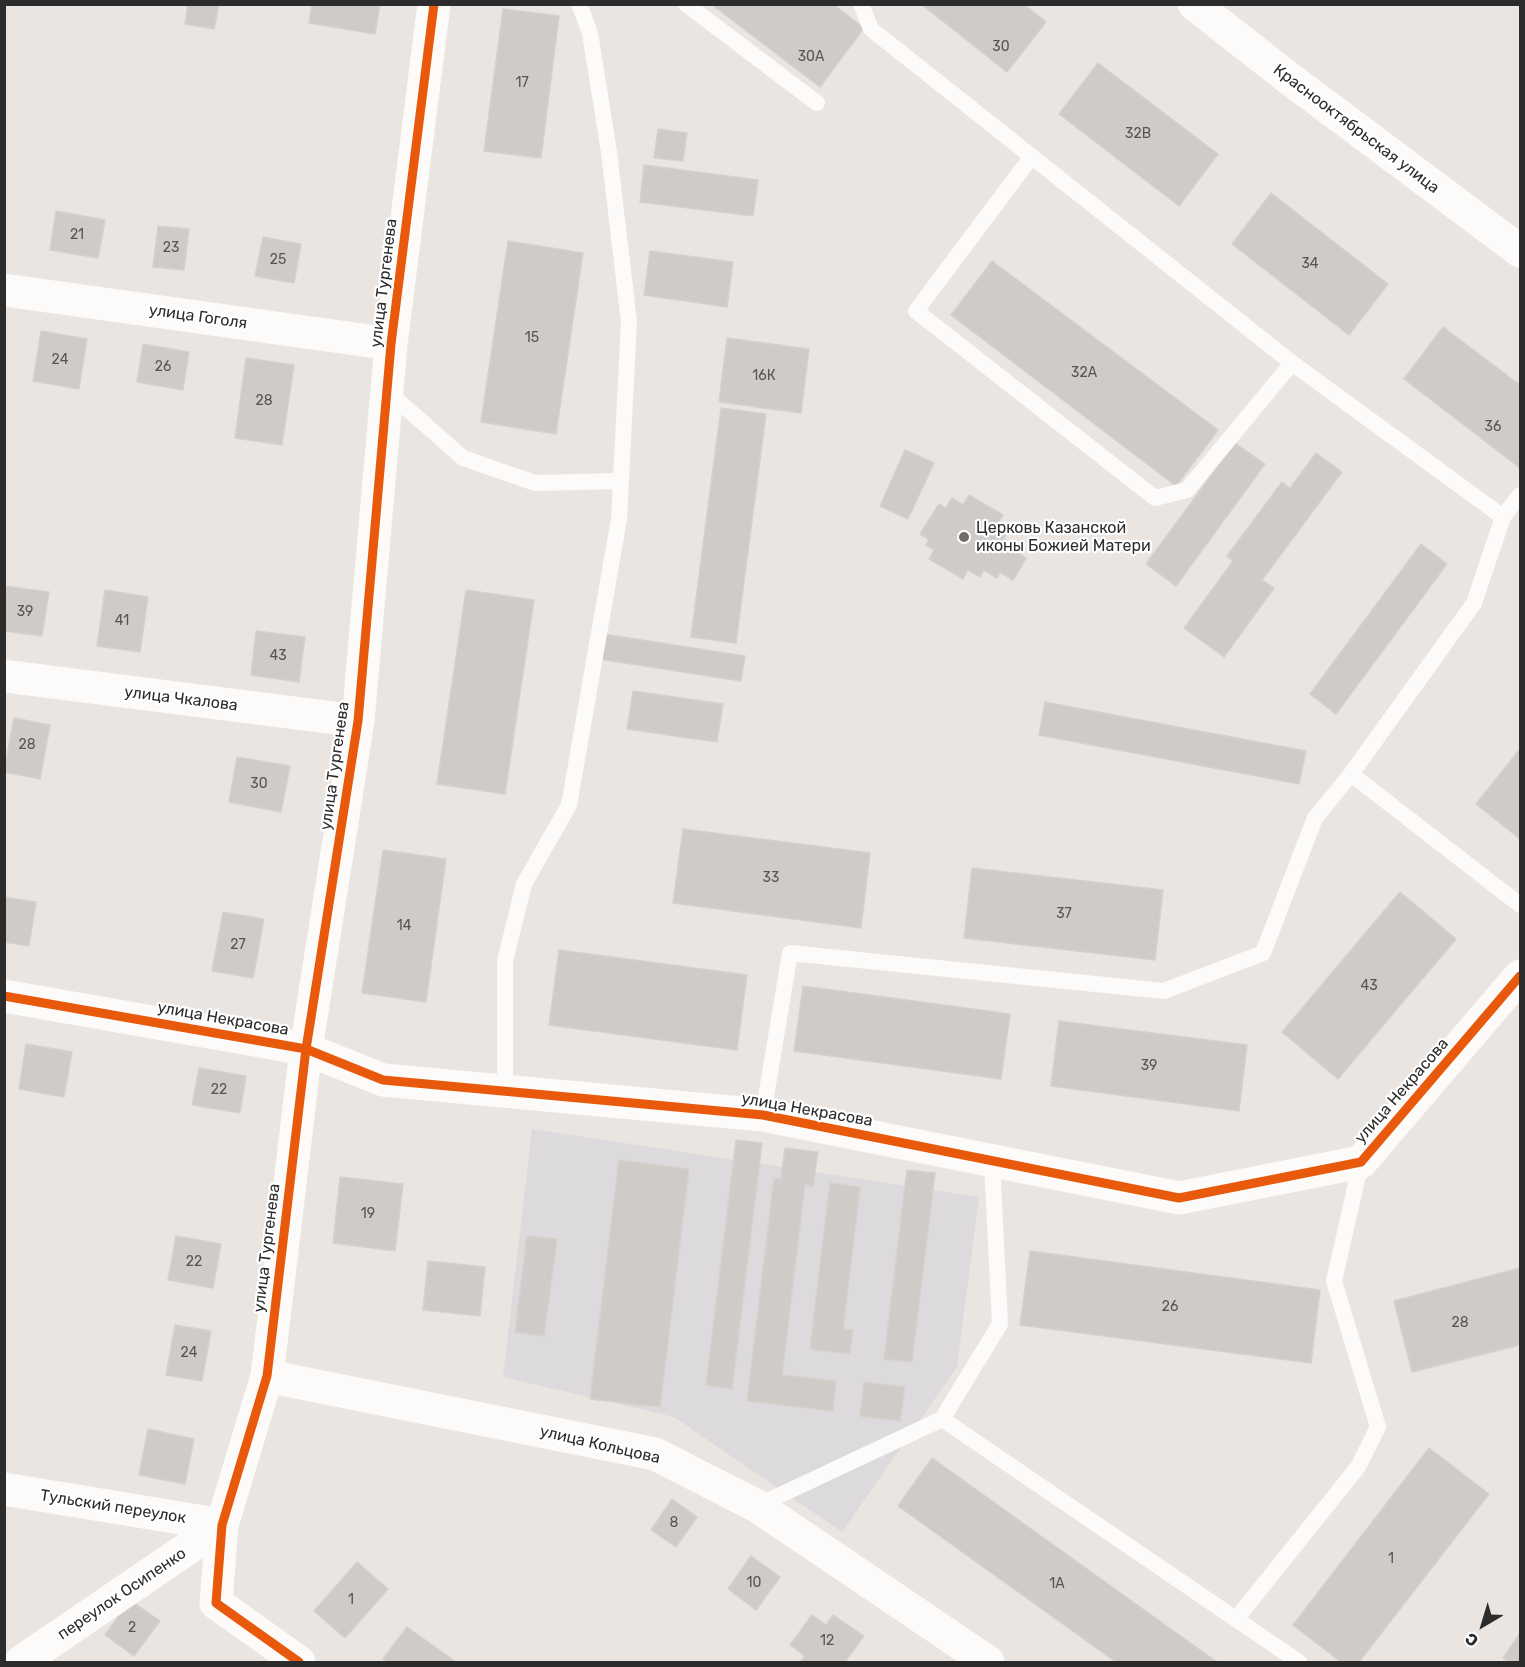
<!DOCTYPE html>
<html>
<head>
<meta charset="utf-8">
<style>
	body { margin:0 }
	#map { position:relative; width:1525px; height:1667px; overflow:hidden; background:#eae5e1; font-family:Rubik,sans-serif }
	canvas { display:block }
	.frame { position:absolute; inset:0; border:6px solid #2c2c2c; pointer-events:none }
	.north { position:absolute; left:1453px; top:1595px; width:60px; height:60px; -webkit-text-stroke:4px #fff; paint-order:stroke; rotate:218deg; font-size:16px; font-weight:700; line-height:24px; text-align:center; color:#2c2c2c }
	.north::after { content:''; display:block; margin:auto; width:21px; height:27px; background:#2c2c2c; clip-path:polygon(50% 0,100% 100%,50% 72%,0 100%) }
</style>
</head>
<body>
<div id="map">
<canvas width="1525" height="1667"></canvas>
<div class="frame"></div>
<div class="north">С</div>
</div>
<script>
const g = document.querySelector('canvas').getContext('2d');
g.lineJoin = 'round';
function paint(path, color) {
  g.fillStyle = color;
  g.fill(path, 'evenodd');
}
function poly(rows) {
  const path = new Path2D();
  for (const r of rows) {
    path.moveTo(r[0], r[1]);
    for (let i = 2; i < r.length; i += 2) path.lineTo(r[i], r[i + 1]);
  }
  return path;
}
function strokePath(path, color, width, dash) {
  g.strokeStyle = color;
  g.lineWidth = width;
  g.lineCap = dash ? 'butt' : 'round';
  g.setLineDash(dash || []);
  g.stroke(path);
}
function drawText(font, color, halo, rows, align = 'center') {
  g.font = font + ' Rubik,sans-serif';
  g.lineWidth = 4.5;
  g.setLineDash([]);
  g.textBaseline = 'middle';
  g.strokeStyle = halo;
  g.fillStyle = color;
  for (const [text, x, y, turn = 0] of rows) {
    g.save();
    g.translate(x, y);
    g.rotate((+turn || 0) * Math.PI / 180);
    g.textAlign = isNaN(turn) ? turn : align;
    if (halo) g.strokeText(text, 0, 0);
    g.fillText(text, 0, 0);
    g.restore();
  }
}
paint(poly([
	[532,1129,979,1197,957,1367,842,1532,674,1417,503,1377]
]), '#dddadd');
const building = poly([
	[188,4,219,4,214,29,185,24,188,4],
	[312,4,380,4,375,34,309,23,312,4],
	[711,4,833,4,864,28,820,87,711,4],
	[921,4,1024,4,1046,22,1007,72,921,4],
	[503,9,559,16,541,158,484,151,503,9],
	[1098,63,1218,154,1179,206,1059,114,1098,63],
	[658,129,687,133,683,161,654,158,658,129],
	[644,165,758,180,753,216,640,202,644,165],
	[1271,193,1388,284,1349,335,1232,244,1271,193],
	[56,211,105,220,98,258,50,250,56,211],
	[158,226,189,229,184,270,153,267,158,226],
	[263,237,301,244,294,283,255,276,263,237],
	[508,241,583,253,556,434,481,422,508,241],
	[650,251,733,262,727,307,644,295,650,251],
	[992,261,1218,430,1176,486,951,315,992,261],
	[1443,327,1520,385,1520,468,1404,379,1443,327],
	[41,331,87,339,79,389,33,381,41,331],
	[727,338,809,349,801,413,719,402,727,338],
	[143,344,189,352,183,390,137,382,143,344],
	[246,358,294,365,282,445,235,438,246,358],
	[721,408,766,414,736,643,691,637,721,408],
	[1235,443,1265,464,1176,586,1146,564,1235,443],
	[905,450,934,463,908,519,880,506,905,450],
	[1316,453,1342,472,1262,580,1274,588,1224,657,1184,628,1233,561,1227,556,1282,482,1290,488,1316,453],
	[969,495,1003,515,997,524,1009,531,1003,539,1016,546,1014,550,1026,558,1013,580,1000,572,997,578,984,570,980,577,968,570,963,579,929,559,934,550,926,545,929,540,920,534,939,504,946,508,952,498,963,505,969,495],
	[1421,544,1447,564,1336,714,1310,694,1421,544],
	[4,586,49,592,42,636,4,631,4,586],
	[105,590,148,597,140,652,97,646,105,590],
	[466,590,534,600,505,794,437,784,466,590],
	[256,631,305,637,299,682,251,675,256,631],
	[603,634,745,656,741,681,599,659,603,634],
	[633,691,723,704,717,742,627,729,633,691],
	[1045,702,1306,751,1299,784,1039,735,1045,702],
	[14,718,50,725,40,779,4,772,14,718],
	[1520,749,1520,839,1476,804,1520,749],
	[237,757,290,766,281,812,229,802,237,757],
	[683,829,870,853,861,928,673,903,683,829],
	[383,850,446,859,426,1002,362,993,383,850],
	[972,868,1163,890,1155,960,964,938,972,868],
	[1400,892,1456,939,1338,1079,1282,1032,1400,892],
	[4,897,36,902,29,946,4,942,4,897],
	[223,912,264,919,253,978,212,971,223,912],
	[559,950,747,975,737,1050,549,1025,559,950],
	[803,986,1010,1014,1001,1079,794,1051,803,986],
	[1059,1021,1247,1045,1239,1111,1051,1086,1059,1021],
	[26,1044,72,1052,64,1097,19,1089,26,1044],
	[199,1068,246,1076,240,1113,192,1105,199,1068],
	[736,1140,762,1143,732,1389,706,1385,736,1140],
	[785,1148,818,1152,813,1186,805,1184,782,1375,836,1381,833,1411,747,1401,774,1179,781,1179,785,1148],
	[619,1160,689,1169,660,1407,590,1399,619,1160],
	[907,1170,935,1173,912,1362,884,1359,907,1170],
	[340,1177,403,1184,395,1251,333,1243,340,1177],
	[830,1183,860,1187,843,1329,853,1330,850,1354,810,1349,830,1183],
	[176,1236,221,1244,213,1288,168,1280,176,1236],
	[527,1236,557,1239,544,1336,515,1332,527,1236],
	[1030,1251,1320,1290,1311,1363,1020,1325,1030,1251],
	[428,1261,485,1267,480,1316,423,1310,428,1261],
	[1520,1268,1520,1345,1412,1372,1394,1301,1520,1268],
	[175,1325,211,1331,202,1381,166,1375,175,1325],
	[864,1382,905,1387,900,1421,860,1416,864,1382],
	[148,1429,194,1439,185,1484,139,1475,148,1429],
	[1429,1448,1489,1494,1359,1662,1341,1662,1293,1625,1429,1448],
	[932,1458,1217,1662,1116,1662,898,1506,932,1458],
	[672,1499,697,1517,676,1547,651,1530,672,1499],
	[751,1556,780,1577,756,1610,728,1589,751,1556],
	[357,1562,388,1589,345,1638,314,1611,357,1562],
	[130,1600,160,1621,134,1656,105,1635,130,1600],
	[812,1615,826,1625,833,1615,864,1636,845,1662,800,1662,805,1656,790,1645,812,1615],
	[407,1627,456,1662,389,1662,383,1659,407,1627],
	[1520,1633,1520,1662,1509,1662,1503,1658,1520,1633]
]);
paint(building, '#cecbc8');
strokePath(building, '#d5d1cd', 1.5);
strokePath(poly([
	[686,4,817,103],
	[861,4,871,29,1292,363,1503,517],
	[1032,156,916,311,1155,498,1187,490,1292,363],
	[387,391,463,458,535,483,621,481],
	[1351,774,1474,603,1503,517,1520,495],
	[505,1091,505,961,524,884,569,805,619,519,629,322,609,152,590,33,579,4],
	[763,1115,790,953,1164,991,1263,953,1315,818,1351,774,1520,905],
	[992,1161,1000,1324,942,1419,1299,1662],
	[757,1506,942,1419],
	[1236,1619,1358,1467,1378,1427,1334,1281,1361,1162]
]), '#fcfbfa', 16);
strokePath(poly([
	[4,290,391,344],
	[4,676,358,721],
	[4,996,306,1049,383,1080,763,1115,1179,1198,1361,1162,1520,976],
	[267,1376,655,1454,757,1506,988,1662],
	[4,1489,222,1525],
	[21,1662,222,1525],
	[299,1662,216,1603,222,1525,267,1376,306,1049,358,721,391,344,434,4]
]), '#fcfbfa', 33);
strokePath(poly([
	[1194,4,1286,76,1520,251]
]), '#fcfbfa', 33);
strokePath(poly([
	[4,996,306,1049,383,1080,763,1115,1179,1198,1361,1162,1520,976],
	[299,1662,216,1603,222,1525,267,1376,306,1049,358,721,391,344,434,4]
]), '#e8590c', 9);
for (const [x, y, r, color] of [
	[964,537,6,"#6e6d6b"]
]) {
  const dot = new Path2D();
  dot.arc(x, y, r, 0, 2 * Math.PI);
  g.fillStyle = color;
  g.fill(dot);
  strokePath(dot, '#fff', 2);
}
drawText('14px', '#565655', null, [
	["30",1001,47],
	["30А",811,57],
	["17",522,83],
	["32В",1138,134],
	["21",77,235],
	["23",171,248],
	["25",278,260],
	["34",1310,264],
	["15",532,338],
	["24",60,360],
	["26",163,367],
	["32А",1084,373],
	["16К",764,376],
	["28",264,401],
	["36",1493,427],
	["39",25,612],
	["41",122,621],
	["43",278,656],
	["28",27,745],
	["30",259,784],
	["33",771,878],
	["37",1064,914],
	["14",404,926],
	["27",238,945],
	["43",1369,986],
	["39",1149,1066],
	["22",219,1090],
	["19",368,1214],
	["22",194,1262],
	["26",1170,1307],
	["28",1460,1323],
	["24",189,1353],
	["8",674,1523],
	["1",1391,1559],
	["10",754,1583],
	["1А",1057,1584],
	["1",351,1600],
	["2",132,1628],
	["12",827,1641]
]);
drawText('16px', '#2c2c2c', '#fff', [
	["Краснооктябрьская улица",1356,129,37],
	["улица Тургенева",384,283,-83],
	["улица Гоголя",198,317,8],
	["улица Чкалова",181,699,7],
	["улица Тургенева",335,766,-82],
	["улица Некрасова",223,1019,10],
	["улица Некрасова",1402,1091,-49],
	["улица Некрасова",807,1110,10],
	["улица Тургенева",267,1248,-83],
	["улица Кольцова",600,1445,13],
	["Тульский переулок",113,1507,9],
	["переулок Осипенко",122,1594,-34]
]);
drawText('16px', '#2c2c2c', '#fff', [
	["Церковь Казанской",976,528],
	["иконы Божией Матери",976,546]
], 'left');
</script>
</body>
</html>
